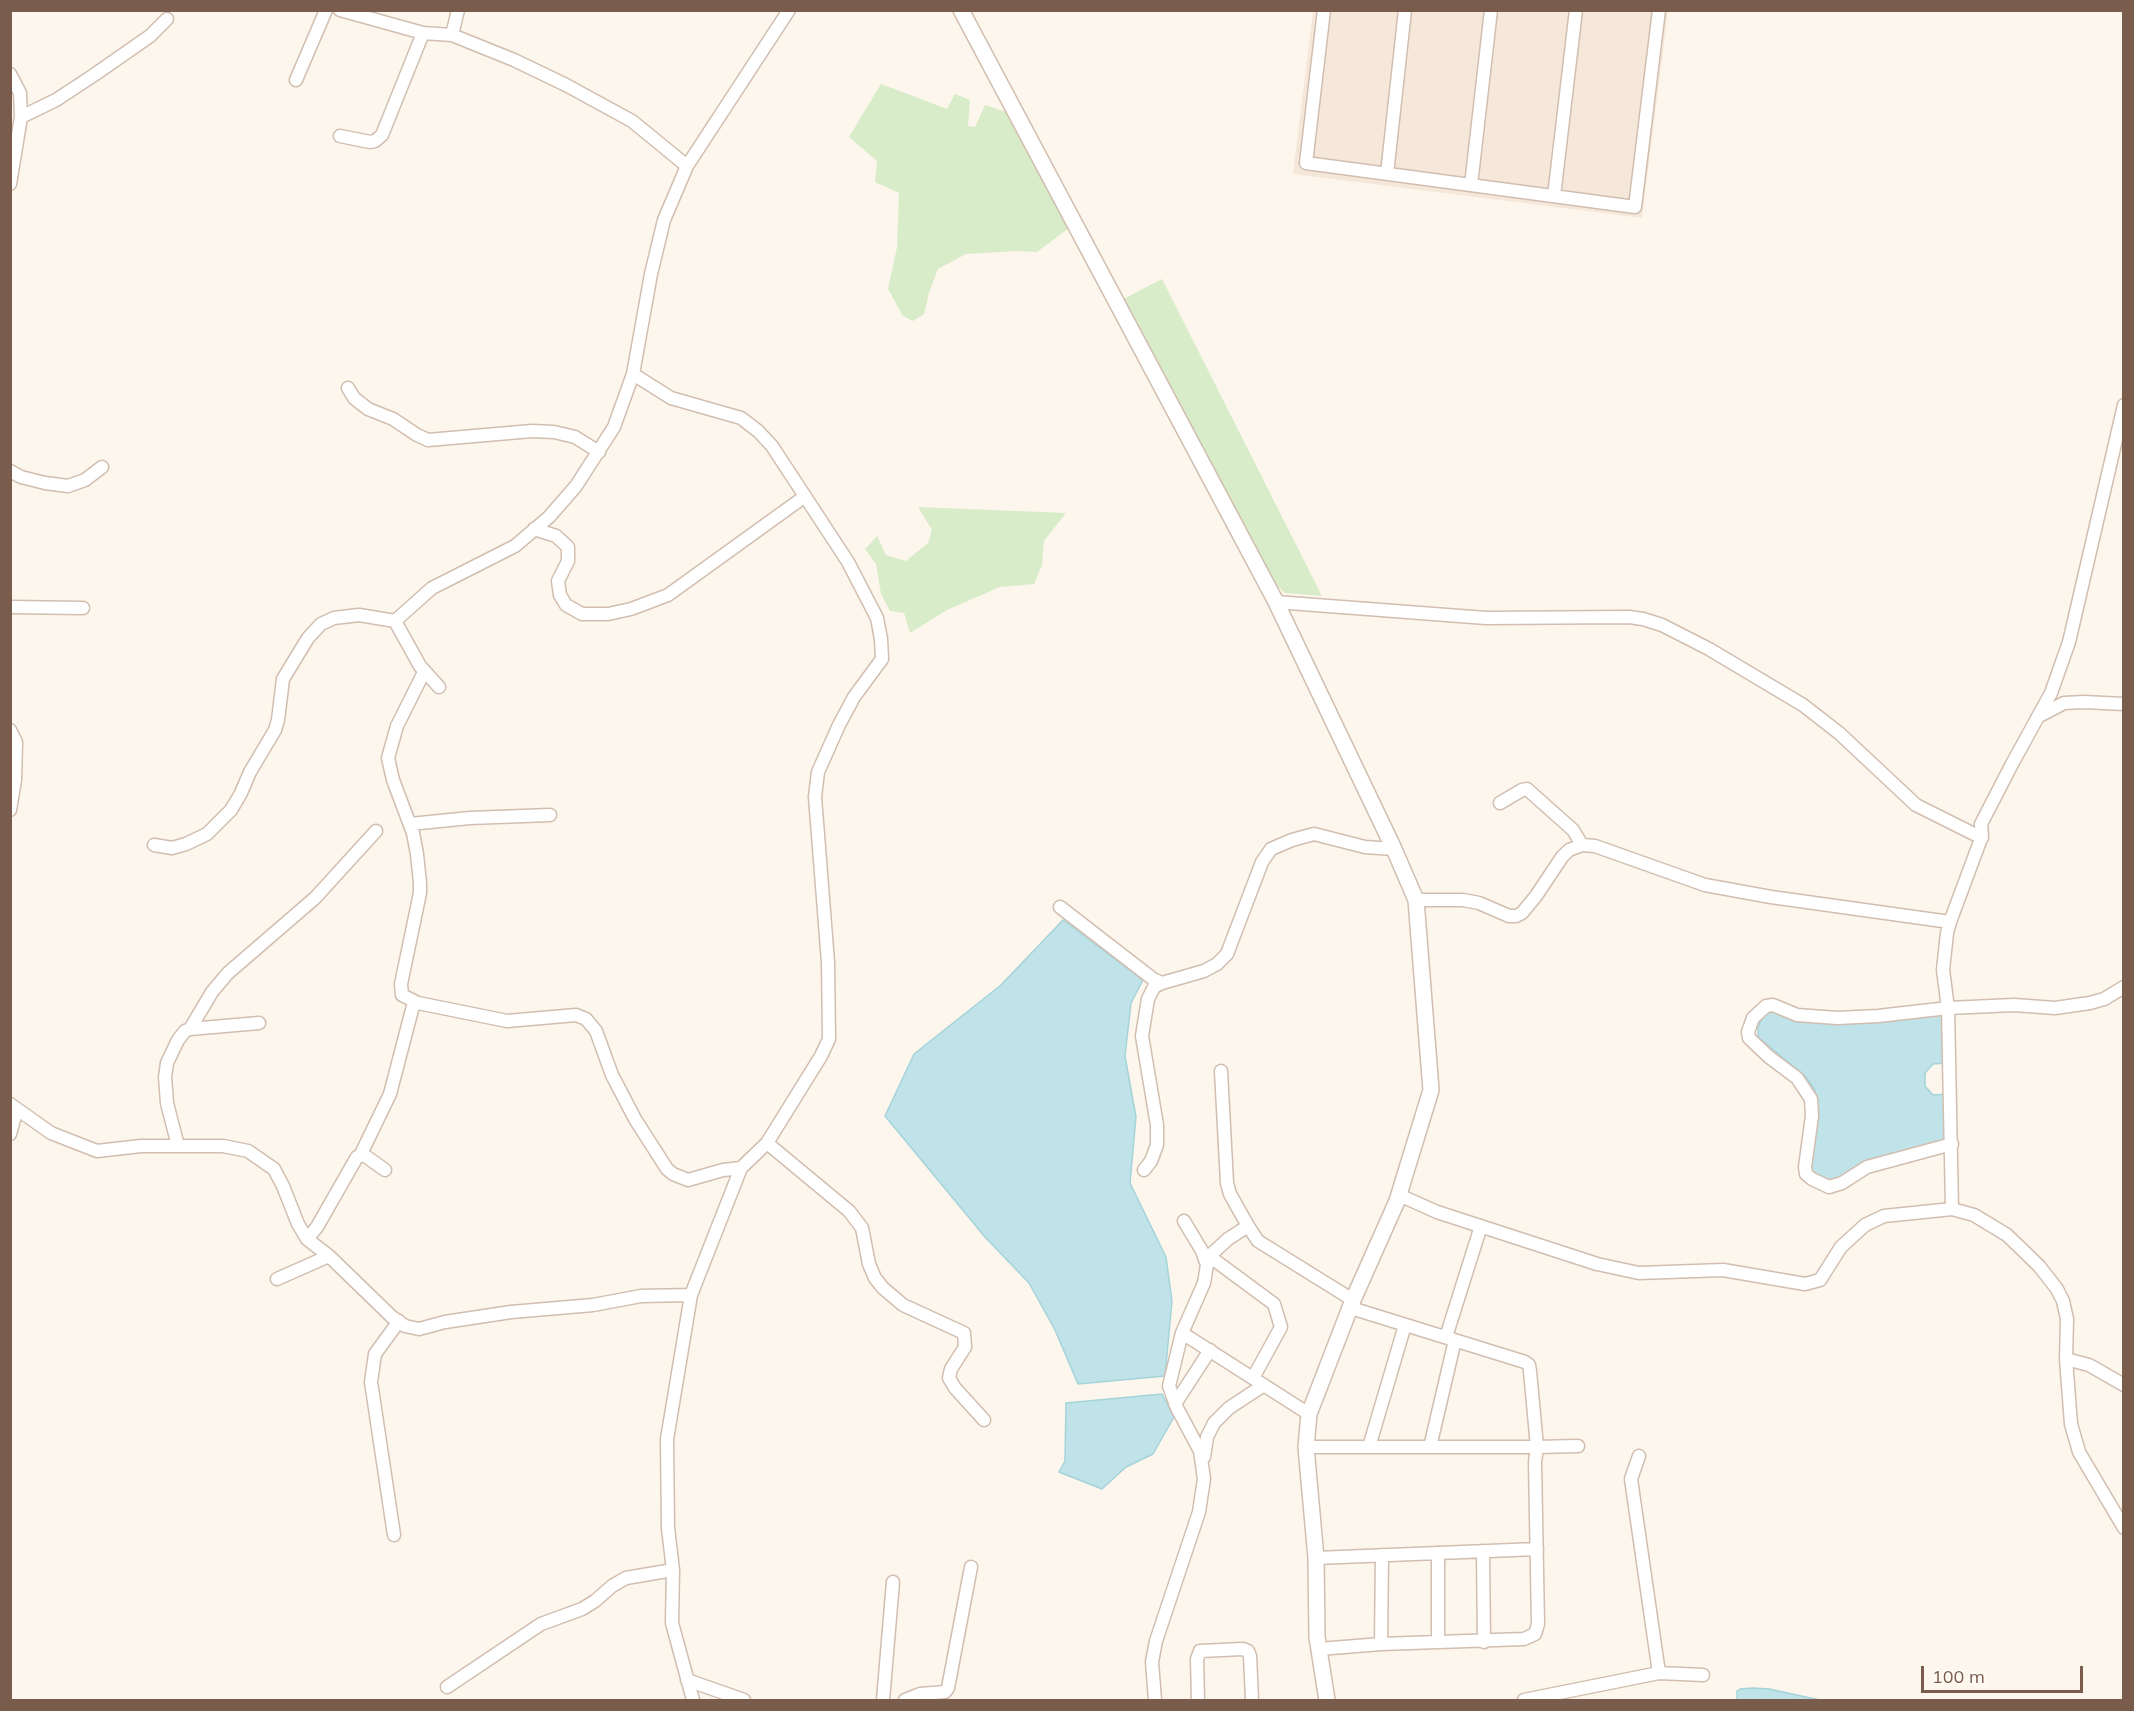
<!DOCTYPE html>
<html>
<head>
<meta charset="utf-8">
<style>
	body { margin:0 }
	#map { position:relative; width:2134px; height:1711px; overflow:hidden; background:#fdf6ec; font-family:Mulish,sans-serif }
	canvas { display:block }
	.frame { position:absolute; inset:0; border:12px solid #7a5c4d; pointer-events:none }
	.scale { position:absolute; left:1921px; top:1666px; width:162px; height:27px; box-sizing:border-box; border:3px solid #7a5c4d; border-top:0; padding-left:8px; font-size:18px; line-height:21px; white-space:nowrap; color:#7a5c4d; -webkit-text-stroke:4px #fffaf3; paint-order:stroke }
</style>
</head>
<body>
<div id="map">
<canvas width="2134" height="1711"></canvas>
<div class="frame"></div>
<div class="scale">100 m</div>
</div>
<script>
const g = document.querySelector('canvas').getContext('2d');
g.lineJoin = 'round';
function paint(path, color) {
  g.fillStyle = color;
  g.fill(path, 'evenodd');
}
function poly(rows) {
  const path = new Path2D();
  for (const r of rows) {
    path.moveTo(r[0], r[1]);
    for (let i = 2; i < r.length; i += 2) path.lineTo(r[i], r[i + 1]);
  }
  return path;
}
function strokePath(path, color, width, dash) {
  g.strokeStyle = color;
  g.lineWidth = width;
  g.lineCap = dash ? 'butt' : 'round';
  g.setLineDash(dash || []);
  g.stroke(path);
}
paint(poly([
	[1313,11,1668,11,1642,218,1293,174]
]), '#f5e8da');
paint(poly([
	[881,84,947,109,955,94,970,100,968,126,975,127,985,105,1009,113,1069,228,1037,252,1016,251,966,254,938,269,929,293,924,314,913,321,903,316,888,289,897,247,899,193,875,182,877,161,849,137],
	[1162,279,1322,596,1285,593,1267,577,1123,299],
	[918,507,1066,513,1044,541,1042,565,1034,584,1000,587,947,610,910,633,904,613,890,611,881,594,876,564,865,549,877,536,886,555,906,561,928,543,932,530]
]), '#d8ecc9');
const water = poly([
	[1063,920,1143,980,1131,1003,1125,1056,1136,1117,1130,1183,1166,1257,1172,1301,1165,1376,1078,1384,1055,1330,1029,1283,985,1237,885,1116,914,1054,1001,985,1063,920],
	[1766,1009,1795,1017,1945,1014,1947,1063,1933,1064,1925,1073,1925,1086,1933,1095,1947,1094,1946,1143,1875,1158,1833,1183,1812,1173,1810,1170,1818,1114,1815,1090,1806,1077,1758,1037,1758,1027,1766,1009],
	[1162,1394,1174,1417,1153,1454,1126,1467,1102,1489,1059,1472,1065,1461,1066,1403,1162,1394],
	[1753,1688,1769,1689,1820,1700,1737,1700,1737,1691,1740,1689,1753,1688]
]);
paint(water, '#bfe3e8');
strokePath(water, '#a5d3da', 1.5);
const minor = poly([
	[340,10,423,33,452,35],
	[458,10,452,35,514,60,566,85,632,121,687,166],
	[1324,10,1306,163,1635,207,1659,10],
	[10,74,20,93,21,117,10,184],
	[296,80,326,10],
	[21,117,56,100,94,75,150,36,167,19],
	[340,136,370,142,375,141,382,135,423,33],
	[1387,174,1405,10],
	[1471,185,1491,10],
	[1554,196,1576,10],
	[348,388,354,398,368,409,393,419,417,435,428,440,532,431,554,432,575,437,599,452],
	[10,471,21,477,45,483,68,486,85,480,102,467],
	[534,529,556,536,568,547,568,561,558,581,560,595,566,605,582,614,608,614,631,609,668,595,804,497],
	[1276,602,1486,618,1629,617,1643,619,1662,625,1709,649,1803,705,1839,733,1916,805,1982,838],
	[10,607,83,608],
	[395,621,420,666,439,687],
	[424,672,397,726,388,758,393,780,413,833,417,854,420,883,420,893,401,984,402,995,418,1003,507,1021,576,1015,586,1019,596,1031,612,1075,635,1119,667,1169,673,1174,688,1180,723,1170,741,1168],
	[2041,715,2064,703,2084,702,2124,704],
	[10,730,16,742,15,780,10,810],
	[1500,803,1522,790,1527,789,1573,830,1582,845],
	[410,824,470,818,550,815],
	[154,845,172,848,186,844,207,834,231,810,241,793,250,772,275,730,278,720,283,679,308,638,321,624,334,618,359,615,395,621,432,588,515,546,549,517,576,486,614,427,633,374],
	[1416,900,1463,900,1479,903,1509,916,1516,916,1522,913,1536,896,1562,857,1569,850,1582,845,1595,846,1705,885,1771,897,1950,922],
	[1060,907,1153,979,1162,983,1204,971,1217,964,1227,954,1262,862,1271,849,1292,840,1314,834,1365,847,1394,849],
	[190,1029,212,992,228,973,315,898,376,831],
	[1221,1071,1227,1183,1230,1194,1248,1226,1258,1241,1353,1300],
	[10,1104,51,1133,97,1151,141,1146,223,1146,248,1151,274,1169,283,1186,298,1224,307,1239,329,1256,392,1317,405,1326,419,1329,445,1322,511,1312,593,1305,641,1296,691,1295],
	[10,1134,17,1109],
	[767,1143,849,1211,862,1228,869,1264,875,1278,883,1288,903,1305,964,1333,965,1347,951,1369,949,1378,955,1388,984,1420],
	[1952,1144,1867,1167,1842,1183,1829,1187,1812,1179,1806,1174,1805,1167,1812,1116,1811,1099,1797,1078,1769,1057,1749,1038,1748,1032,1753,1018,1766,1006,1773,1005,1797,1015,1837,1018,1878,1016,1948,1008,2014,1005,2055,1008,2090,1003,2104,999,2124,987],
	[178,1146,167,1103,165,1077,167,1063,178,1040,185,1031,190,1029,259,1023],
	[360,1156,390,1094,414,1002],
	[1144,1170,1151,1161,1157,1145,1157,1125,1142,1036,1148,999,1154,987,1162,983],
	[1399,1195,1437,1212,1597,1264,1639,1273,1723,1270,1805,1284,1820,1280,1841,1247,1865,1225,1884,1216,1952,1209,1974,1215,2007,1235,2039,1266,2057,1289,2063,1301,2067,1319,2066,1359,2071,1424,2079,1452,2124,1528],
	[1952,1209,1948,1008,1943,970,1947,933,1950,922,1982,836,1981,824,2012,764,2051,693,2069,642,2124,405],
	[307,1239,317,1227,357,1157,364,1155,385,1170],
	[1209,1256,1274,1304,1281,1327,1253,1378],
	[1205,1260,1228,1239,1248,1226],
	[277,1279,329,1256],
	[1351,1308,1525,1362,1529,1365,1530,1371,1537,1447,1578,1446],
	[1182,1333,1309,1414],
	[1446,1337,1481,1226],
	[2066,1359,2089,1365,2124,1385],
	[1175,1404,1210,1350],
	[1306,1447,1537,1447,1535,1462,1538,1624,1535,1634,1524,1639,1381,1644,1319,1649],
	[1369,1447,1405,1325],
	[1430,1447,1455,1340],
	[1639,1456,1631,1479,1659,1673],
	[1204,1457,1207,1437,1214,1423,1229,1408,1264,1385],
	[394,1535,371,1382,375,1354,399,1321],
	[1483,1551,1484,1642],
	[1316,1558,1537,1549],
	[1438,1642,1438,1553],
	[1381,1644,1382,1555],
	[687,1680,744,1700],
	[447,1687,541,1624,582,1609,595,1601,612,1586,626,1578,673,1570],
	[693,1700,672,1623,673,1570,668,1528,667,1439,691,1295,741,1168,767,1143,821,1056,829,1039,828,962,815,797,818,772,839,725,854,697,882,659,881,639,877,618,848,562,772,446,758,431,741,418,671,398,633,374,651,274,664,220,687,166,789,10],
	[883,1700,893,1582],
	[905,1700,920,1694,945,1692,948,1688,971,1567],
	[1155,1700,1152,1662,1156,1641,1199,1512,1204,1479,1200,1451,1177,1408,1169,1386,1182,1333,1204,1283,1207,1265,1202,1251,1184,1221],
	[1198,1700,1197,1659,1200,1651,1243,1649,1248,1651,1250,1656,1252,1700],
	[1524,1700,1659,1673,1703,1675]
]);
const tertiary = poly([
	[961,10,1276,602,1394,849,1416,900,1431,1090,1397,1201,1353,1300,1309,1414,1306,1447,1316,1558,1317,1637,1327,1700]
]);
strokePath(minor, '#d1beb0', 15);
strokePath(tertiary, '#d1beb0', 18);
strokePath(minor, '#fff', 12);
strokePath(tertiary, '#fff', 15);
</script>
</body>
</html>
